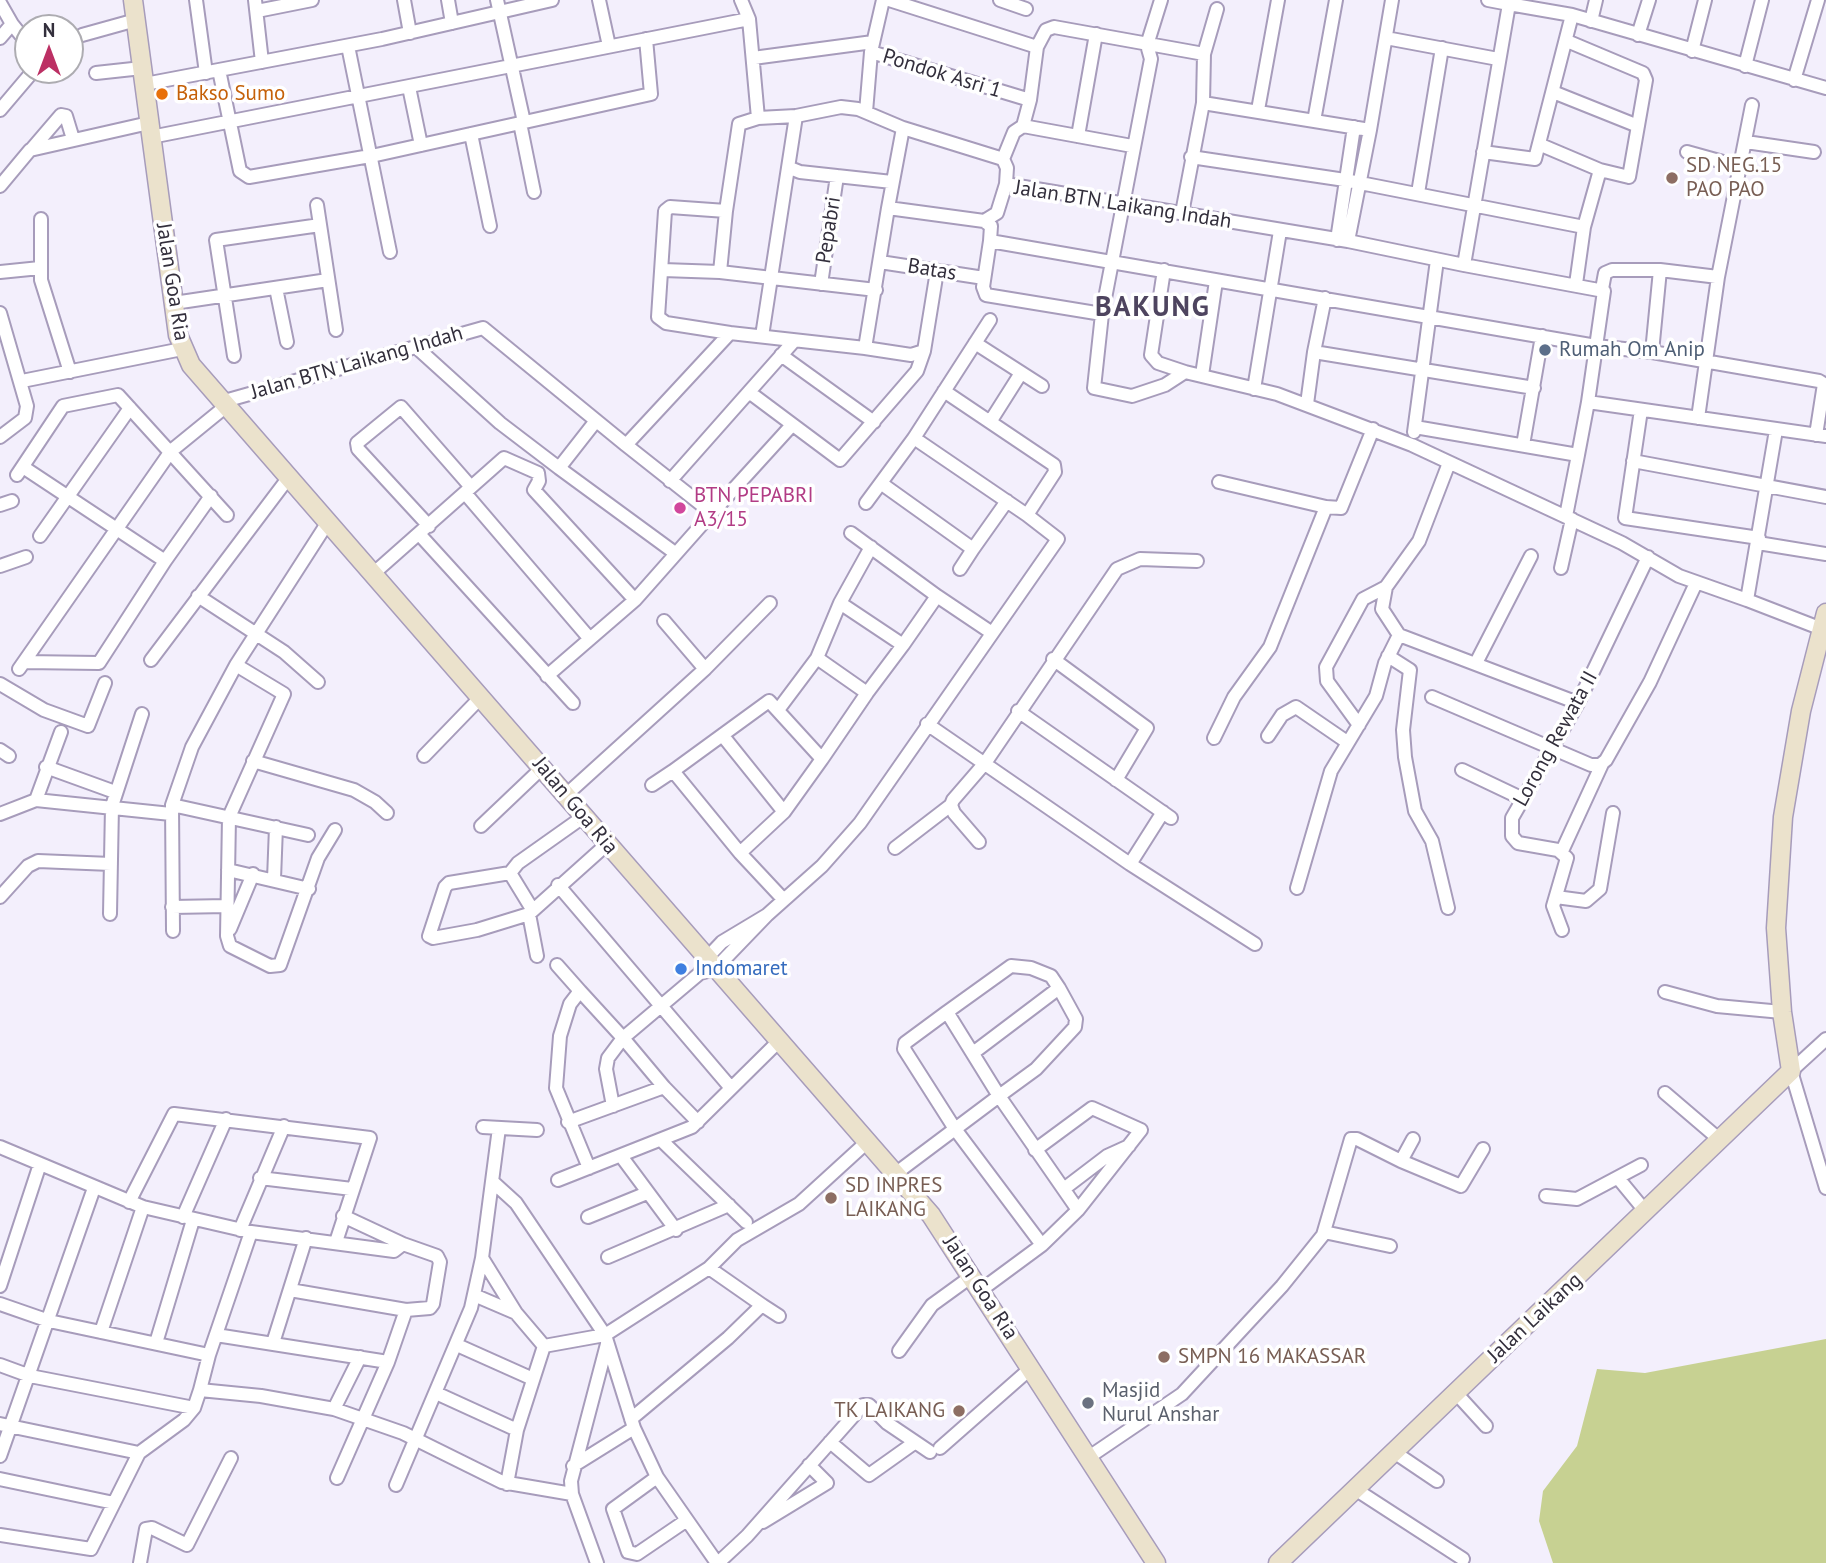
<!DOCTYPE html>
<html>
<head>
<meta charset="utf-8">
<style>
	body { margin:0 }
	#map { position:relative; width:1826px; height:1563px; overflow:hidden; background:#f3effc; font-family:"PT Sans",sans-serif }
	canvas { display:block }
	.north { position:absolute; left:14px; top:14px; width:70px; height:70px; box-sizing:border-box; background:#fff; border:2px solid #adacb1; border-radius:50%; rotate:0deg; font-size:19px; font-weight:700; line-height:28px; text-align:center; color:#332f3c }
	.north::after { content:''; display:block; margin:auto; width:24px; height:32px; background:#bc3064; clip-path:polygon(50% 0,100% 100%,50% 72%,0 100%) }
</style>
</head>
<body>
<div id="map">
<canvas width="1826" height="1563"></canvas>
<div class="north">N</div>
</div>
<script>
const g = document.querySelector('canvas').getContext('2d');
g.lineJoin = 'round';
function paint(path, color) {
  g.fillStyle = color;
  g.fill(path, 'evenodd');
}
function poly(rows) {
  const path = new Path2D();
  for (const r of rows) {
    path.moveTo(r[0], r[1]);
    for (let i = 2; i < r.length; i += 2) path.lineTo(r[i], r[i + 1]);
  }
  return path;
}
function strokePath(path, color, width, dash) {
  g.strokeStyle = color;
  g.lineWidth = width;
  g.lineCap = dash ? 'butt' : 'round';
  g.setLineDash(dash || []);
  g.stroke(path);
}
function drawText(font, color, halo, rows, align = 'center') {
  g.font = font + ' "PT Sans",sans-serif';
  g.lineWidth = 7;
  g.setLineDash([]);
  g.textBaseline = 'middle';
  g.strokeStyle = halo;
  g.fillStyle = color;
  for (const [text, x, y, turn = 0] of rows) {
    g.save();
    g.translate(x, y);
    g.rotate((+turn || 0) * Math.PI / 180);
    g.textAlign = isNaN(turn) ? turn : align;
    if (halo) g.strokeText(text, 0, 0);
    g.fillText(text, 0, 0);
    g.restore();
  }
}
paint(poly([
	[1826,1339,1826,1563,1553,1563,1539,1521,1543,1491,1577,1446,1597,1369,1645,1373]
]), '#c7d192');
const street = poly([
	[196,0,206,73],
	[255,0,262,62],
	[404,0,410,33],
	[448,0,452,23],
	[497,0,524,122],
	[599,0,609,46],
	[741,0,749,19,758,118,796,116,841,107,858,109,903,128,1003,159,1007,168,1006,184],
	[889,0,1037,47,1046,30,1054,27,1204,54],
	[1000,0,1026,9],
	[1161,0,1147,45,1151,59,1102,314,1094,388,1132,396,1165,385,1185,372,1277,394,1412,445,1622,543,1679,576,1747,600,1776,430],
	[1488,0,1509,4],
	[0,3,12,24,0,38],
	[257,11,312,0],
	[1591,21,1596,0],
	[12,24,28,44],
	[82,35,136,20],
	[1638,35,1649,0],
	[1386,38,1498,59],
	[1567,41,1643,73,1646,80,1629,177,1600,170,1584,227,1576,284],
	[348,46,390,252],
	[1037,47,1030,100,1023,126,1132,146],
	[1692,51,1705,0],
	[871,52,1030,100],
	[753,58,873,42],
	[1745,66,1762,0],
	[219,70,240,171,249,177,376,155,651,94,646,39],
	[96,73,142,68],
	[1794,80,1818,0],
	[145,84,382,39,552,0],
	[409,87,421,145],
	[1553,92,1638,126],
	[1203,103,1370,130,1392,0],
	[0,110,34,70],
	[1258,110,1278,0],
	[866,112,871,52,883,0],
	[1314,121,1336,0],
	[520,123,534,192],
	[471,134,490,226],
	[1078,136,1096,34],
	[151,137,749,19],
	[1746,142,1814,152],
	[1541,145,1600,170],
	[31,150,61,115,66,116,73,139],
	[1483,152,1535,159,1572,15],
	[1687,152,1741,167],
	[1191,157,1345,180,1584,227],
	[1003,159,1014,132,1023,126],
	[790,168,800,172,892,182],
	[0,186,30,150,149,123],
	[1418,193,1442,48],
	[317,205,336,330],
	[888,208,903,128],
	[1182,213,1203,103,1204,54,1217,9],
	[41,219,41,280,70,372],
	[984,221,991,226,990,241,1596,346,1652,352,1660,270],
	[1337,240,1354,127],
	[990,241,983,287,986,295,1102,314],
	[1348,241,1370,130],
	[880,262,984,278],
	[1464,265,1604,291,1588,402,1826,436],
	[663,270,720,272,726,211],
	[1164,270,1151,355,1158,363,1185,372],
	[0,272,40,268],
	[720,272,876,290],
	[821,284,837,176],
	[276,288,287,342],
	[1602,289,1605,273,1612,270,1660,270,1718,277],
	[1325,298,1314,352,1534,388],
	[174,303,328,280],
	[0,313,27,406,25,418,0,437],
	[730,333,666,323,658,317,665,211,670,207,726,211,739,124,758,118],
	[762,336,796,116],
	[975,343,1042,386],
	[415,346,500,423,559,468],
	[865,348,911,355,924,351,937,271],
	[1652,352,1819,381,1824,384,1816,435],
	[781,355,874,422],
	[234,356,216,240,320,225],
	[1202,375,1216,281],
	[22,381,182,349],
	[1254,389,1280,231],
	[749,392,840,460,917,371,924,351],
	[221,402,483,328,626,445,730,333,865,348,888,208,984,221,997,213,1006,184,1348,241,1464,265,1509,4,1572,15,1826,88],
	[1307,404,1314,352],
	[1641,410,1625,518,1759,538],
	[1698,418,1718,277,1752,105],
	[595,422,559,468,675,553],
	[990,422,1021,373],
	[1415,427,1578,455,1588,402],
	[1414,432,1437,260],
	[914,438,1027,515],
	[626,445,712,513,635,600],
	[1523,445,1542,336],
	[1633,461,1826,497],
	[23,467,165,561],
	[17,475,63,406,118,395,227,515],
	[670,481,794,341],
	[1219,482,1326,507,1341,508,1373,429],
	[882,484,973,549,1007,501],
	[465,493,590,639],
	[866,503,914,438,990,320],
	[0,505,12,501],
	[712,513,792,425],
	[1566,516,1578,455],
	[429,526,358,449,357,443,401,407,471,487],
	[851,533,937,596,903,645],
	[420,535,573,703],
	[40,536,130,408],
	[1758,543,1826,554],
	[0,566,26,557],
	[1561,568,1572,519],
	[960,569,973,549],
	[374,573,504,458,538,473,539,481,534,490,635,600,547,676],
	[198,596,284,652,318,682],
	[937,596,992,633],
	[1747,600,1822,629],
	[840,603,871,547],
	[664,621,705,669,770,603],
	[1399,635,1382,609,1386,587,1419,541,1449,463],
	[1388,656,1410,670,1403,730,1405,757,1415,811,1432,841,1448,908],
	[817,658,840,603,903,645,867,693],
	[1053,659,1147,728,1116,780],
	[151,660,289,477],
	[24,662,99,663,165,561,211,496],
	[1476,663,1531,556],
	[236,665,284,694,229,817,227,936,230,946,270,966,280,965,318,858,335,830],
	[19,669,171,451,225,407],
	[0,684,44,710,88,726,105,683],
	[1432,697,1591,765,1600,765,1606,760,1650,682,1696,583],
	[778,710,817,658,867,693,822,759],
	[1018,711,1171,818],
	[927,724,1130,864,1255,944],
	[1359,725,1327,681,1326,667,1363,599,1386,587],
	[723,736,784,812],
	[1268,736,1282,715,1296,707,1347,742],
	[1214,738,1234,697,1270,647,1326,507],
	[0,750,9,756],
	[424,756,482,696],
	[253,761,354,790,375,802,387,813],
	[46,767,115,792],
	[1462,770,1523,799],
	[652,785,673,771],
	[566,795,705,669],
	[36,800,61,732],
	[172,805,192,747,236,665,328,522],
	[0,814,36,800,171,814],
	[481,826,543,767],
	[979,842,954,813,951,805,953,800,985,763,1117,569,1140,559,1197,561],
	[895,848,951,805],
	[1562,851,1602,764],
	[740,853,784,812,822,759,769,701,673,771,740,853,783,899],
	[1130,864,1163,812],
	[228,870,309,889],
	[510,873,518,863,583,817],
	[274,879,276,827],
	[558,885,731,1088],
	[1297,888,1331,771,1376,696,1385,663,1399,635,1578,703],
	[0,897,28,866,38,861,111,864],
	[1556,897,1586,901,1600,889,1613,813],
	[172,907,227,906],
	[532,909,510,873,449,883,445,887,429,936,433,938,477,930,529,914,606,845],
	[110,914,112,806,142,714],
	[529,914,537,956],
	[767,915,822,866,860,823,1058,539,1027,515,1055,472,1054,465,944,391],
	[230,929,253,874],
	[1562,930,1553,906,1567,858,1558,850,1518,843,1512,836,1512,818,1578,703,1648,557],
	[173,931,172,805,308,835],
	[557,965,580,991],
	[1059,988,1076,1019,1075,1027,1036,1069,999,1096,1078,1210],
	[1665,992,1717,1006,1782,1012],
	[947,1012,905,1043,904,1049,955,1129,1042,1245],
	[1826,1039,1791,1071,1826,1188],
	[1665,1093,1720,1140],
	[613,1106,606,1069,608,1058,623,1038,664,1087],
	[568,1122,664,1087,698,1122],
	[483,1127,537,1130],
	[661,1140,746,1222],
	[0,1147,143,1207,251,1232,394,1251,403,1244,437,1256,440,1262,433,1304,430,1308,406,1310,388,1362,337,1478],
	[621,1156,676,1230],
	[1401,1161,1461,1186,1483,1149],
	[589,1168,556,1088,560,1036,570,1004,580,991,623,1038,700,973,715,969,767,915,722,942,706,959,700,973],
	[895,1174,999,1096,947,1012,1011,966,1031,968,1051,976,1059,988,973,1053],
	[260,1178,352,1189],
	[1618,1178,1646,1212],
	[558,1180,692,1127,778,1042],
	[494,1183,516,1203,605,1335,634,1428,657,1477,717,1563],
	[1065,1188,1107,1156,1129,1146],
	[1546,1196,1577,1199,1641,1165],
	[129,1202,174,1114,370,1138,336,1242],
	[343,1216,403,1244],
	[183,1217,226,1119],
	[588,1217,647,1193],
	[240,1230,284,1126],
	[1324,1232,1390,1246],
	[608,1257,729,1205],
	[482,1258,516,1313,544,1346,605,1335,709,1268,737,1240,799,1204,867,1142],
	[0,1286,40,1164],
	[290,1290,406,1310],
	[981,1290,1042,1245,1078,1210,1141,1130,1092,1108,1035,1150],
	[474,1295,516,1313],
	[0,1304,49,1321,209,1355,200,1390],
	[762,1305,779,1316],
	[101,1332,143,1207],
	[216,1335,388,1362],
	[156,1343,193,1220],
	[273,1343,306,1238],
	[457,1345,533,1379],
	[899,1351,932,1305,972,1276],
	[209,1355,251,1232],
	[0,1365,30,1376,194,1408],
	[1455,1392,1486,1426],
	[436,1393,517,1430],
	[334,1409,360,1357],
	[631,1419,728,1338,762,1305,709,1268],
	[0,1424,139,1453],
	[830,1442,869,1475,914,1443],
	[940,1448,1031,1368],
	[1394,1452,1437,1481],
	[0,1456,94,1188],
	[1089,1457,1182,1394,1282,1286,1323,1235,1351,1139,1357,1139,1401,1161,1413,1139],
	[573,1466,634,1428],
	[657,1477,613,1509,628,1552,637,1554,687,1520],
	[0,1479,114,1503],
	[507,1484,517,1430,544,1346],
	[396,1485,471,1308,482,1258,499,1128],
	[1355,1489,1463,1559],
	[763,1522,827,1483,809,1465],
	[0,1535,91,1549,139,1453,184,1420,194,1408,200,1390,261,1396,334,1409,403,1433,502,1482,572,1494],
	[140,1563,146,1529,152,1528,187,1545,231,1458],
	[597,1563,572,1494,571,1481,607,1344],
	[718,1563,747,1536,863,1405,869,1405,887,1423,930,1452]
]);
const secondary = poly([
	[133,0,178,335,191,365,931,1215,1156,1563],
	[1278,1563,1791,1071,1782,1012,1776,928,1783,817,1801,711,1826,613]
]);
strokePath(street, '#a79cbb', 16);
strokePath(secondary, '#a79cbb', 21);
strokePath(street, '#fff', 12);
strokePath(secondary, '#ebe2cc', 18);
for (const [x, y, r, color] of [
	[162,94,7,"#e8710a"],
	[1672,178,7,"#8d6e63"],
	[1545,350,7,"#5c6f8a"],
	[680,508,7,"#d1479c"],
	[681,969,7,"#3f7fe0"],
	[831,1198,7,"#8d6e63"],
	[1164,1357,7,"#8d6e63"],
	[1088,1403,7,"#6b7280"],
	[959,1411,7,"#8d6e63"]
]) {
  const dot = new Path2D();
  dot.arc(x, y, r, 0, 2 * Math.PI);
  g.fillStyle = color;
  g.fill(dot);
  strokePath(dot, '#fff', 2.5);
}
drawText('21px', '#332f3c', '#fff', [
	["Pondok Asri 1",942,74,17],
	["Jalan BTN Laikang Indah",1123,205,9],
	["Pepabri",829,230,-81],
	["Batas",932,270,9],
	["Jalan Goa Ria",172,282,81],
	["Jalan BTN Laikang Indah",357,363,-16],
	["Lorong Rewata II",1556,739,-61],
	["Jalan Goa Ria",575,806,50],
	["Jalan Goa Ria",980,1288,57],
	["Jalan Laikang",1535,1318,-43]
]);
drawText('21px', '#c56008', '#fff', [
	["Bakso Sumo",176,94]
], 'left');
drawText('21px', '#785e54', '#fff', [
	["SD NEG.15",1686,166],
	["PAO PAO",1686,190],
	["SD INPRES",845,1186],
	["LAIKANG",845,1210],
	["SMPN 16 MAKASSAR",1178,1357],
	["TK LAIKANG",945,1411,"right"]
], 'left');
drawText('21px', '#4e5e75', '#fff', [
	["Rumah Om Anip",1559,350]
], 'left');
drawText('21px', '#b23c85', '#fff', [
	["BTN PEPABRI",694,496],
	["A3/15",694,520]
], 'left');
drawText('21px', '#366cbe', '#fff', [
	["Indomaret",695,969]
], 'left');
drawText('21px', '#5b616d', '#fff', [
	["Masjid",1102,1391],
	["Nurul Anshar",1102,1415]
], 'left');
g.letterSpacing = '2px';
drawText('bold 28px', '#4e445f', '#fff', [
	["BAKUNG",1153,308]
]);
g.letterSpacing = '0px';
</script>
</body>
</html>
